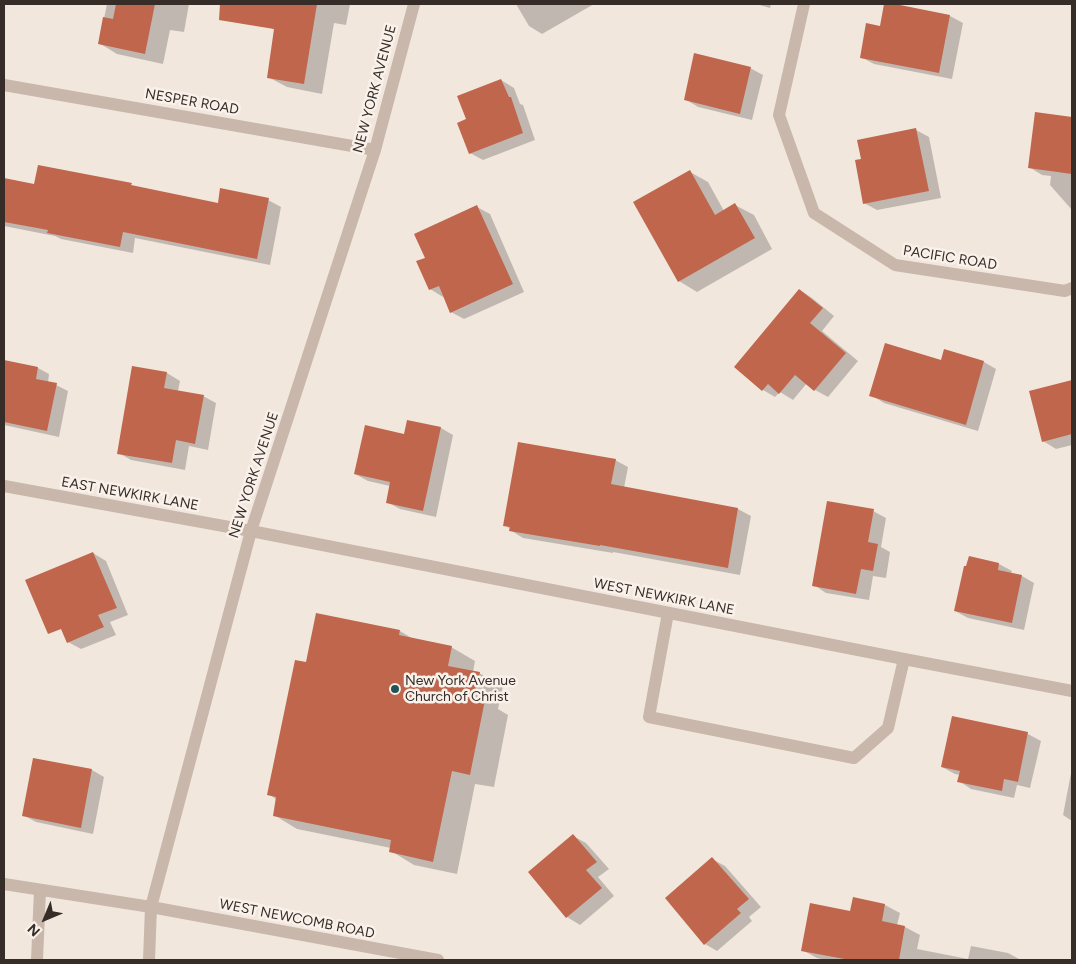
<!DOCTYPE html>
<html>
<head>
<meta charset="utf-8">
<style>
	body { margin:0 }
	#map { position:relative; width:1076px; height:964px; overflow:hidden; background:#f1e7dd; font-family:Figtree,sans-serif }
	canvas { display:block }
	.frame { position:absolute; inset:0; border:5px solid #362d29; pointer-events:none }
	.north { position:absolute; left:20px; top:894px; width:50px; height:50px; -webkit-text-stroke:4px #f9f1ea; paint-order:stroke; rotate:225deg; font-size:14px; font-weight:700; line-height:20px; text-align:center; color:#362d29 }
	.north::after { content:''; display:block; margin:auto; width:18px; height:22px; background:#362d29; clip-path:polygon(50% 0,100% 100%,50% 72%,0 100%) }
</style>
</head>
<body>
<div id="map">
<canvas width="1076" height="964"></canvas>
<div class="frame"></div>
<div class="north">N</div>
</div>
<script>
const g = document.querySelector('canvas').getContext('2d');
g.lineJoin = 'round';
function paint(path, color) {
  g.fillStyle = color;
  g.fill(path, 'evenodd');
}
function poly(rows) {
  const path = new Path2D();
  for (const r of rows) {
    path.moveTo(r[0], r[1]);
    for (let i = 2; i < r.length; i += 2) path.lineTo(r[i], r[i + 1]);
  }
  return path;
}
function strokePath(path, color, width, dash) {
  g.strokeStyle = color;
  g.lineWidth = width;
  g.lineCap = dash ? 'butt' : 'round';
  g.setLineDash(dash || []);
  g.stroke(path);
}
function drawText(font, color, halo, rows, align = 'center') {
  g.font = font + ' Figtree,sans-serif';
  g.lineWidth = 5;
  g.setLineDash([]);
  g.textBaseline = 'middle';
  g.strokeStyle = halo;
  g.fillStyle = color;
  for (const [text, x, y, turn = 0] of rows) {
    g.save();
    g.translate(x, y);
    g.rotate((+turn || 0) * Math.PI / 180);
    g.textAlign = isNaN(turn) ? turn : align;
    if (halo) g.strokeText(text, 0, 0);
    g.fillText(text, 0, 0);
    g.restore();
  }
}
paint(poly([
	[107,4,189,4,184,32,170,30,163,64,117,54,99,43],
	[275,4,350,4,346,25,334,23,322,94,287,87,268,77,275,30,271,28],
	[516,4,594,4,542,34,529,26],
	[756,4,771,4,770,8],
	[886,4,950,16,963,23,952,79,874,64,861,57,881,27],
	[750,68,763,75,752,120,698,107,685,99],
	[501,80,514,88,520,104,523,105,535,140,483,160,470,153],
	[916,130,929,137,941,198,877,210,864,203,862,160],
	[1034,131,1072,136,1072,210,1050,185,1051,176,1042,175,1029,167],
	[690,172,708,182,724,211,735,205,754,215,772,249,697,292,679,281],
	[4,179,35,185,131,185,136,188,219,204,268,200,281,207,270,265,135,238,133,253,61,239,55,236,4,226],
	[477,207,490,214,524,292,464,319,451,312,444,296,443,297,430,289,427,258],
	[800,290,812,298,834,316,822,331,858,361,828,397,815,390,807,383,793,400,780,392,775,397,763,390],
	[945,350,984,362,996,369,978,431,884,403,871,395,941,362],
	[4,361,38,368,49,374,48,383,56,385,68,391,59,437,4,425],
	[133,368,167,373,180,381,178,391,203,396,216,403,208,450,189,446,185,470,131,460,119,453],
	[1072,381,1072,445,1056,449,1043,441,1030,392],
	[441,428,453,435,436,517,400,509,387,502,390,486,368,481,355,474,405,435],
	[615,460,628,467,624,488,738,509,751,516,740,575,613,552,613,553,523,538,510,530,510,529,505,525],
	[873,511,886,518,881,547,890,552,886,578,873,576,869,600,826,593,814,585],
	[93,553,106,561,128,615,110,622,116,635,81,649,68,642],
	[969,557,999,564,1012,571,1011,574,1022,576,1034,583,1024,630,968,618,955,611],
	[400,631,415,640,451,647,475,661,473,672,479,673,503,686,498,709,508,715,494,787,475,784,457,874,414,865,391,851,391,848,297,829,274,815,277,800,269,794,307,664],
	[952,718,1028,734,1041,741,1030,788,1017,785,1014,798,971,789,959,781,960,775,955,774,942,767],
	[1072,768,1072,821,1063,815],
	[92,770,104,777,93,834,36,822,23,815],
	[573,836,586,843,609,869,598,877,614,896,580,925,567,917,530,872],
	[712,859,725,866,761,907,749,917,752,921,717,951,705,944],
	[885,905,900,913,897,925,905,927,920,935,917,949,968,959,971,946,1008,953,1021,960,826,960,817,958,802,950,851,912]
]), '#0003');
paint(poly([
	[116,4,155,4,145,54,98,44,103,17,113,19],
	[220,4,317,4,304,84,267,78,274,29,219,20],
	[884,4,895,4,950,15,939,73,860,58,866,23,880,26],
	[694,53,751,67,740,114,684,100],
	[501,79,509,97,511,97,523,133,469,154,457,123,466,119,457,96],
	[1035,112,1072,117,1072,174,1028,168],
	[916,128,929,191,863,204,855,160,861,159,857,140],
	[38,165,132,183,131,185,218,203,220,188,269,198,257,259,123,232,120,247,47,233,48,230,4,222,4,178,34,184],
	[690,170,715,215,735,203,755,238,678,282,633,202],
	[477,205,513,284,450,313,439,286,429,290,416,261,425,258,414,234],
	[799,289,823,308,810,323,846,353,814,391,795,375,779,394,768,384,762,391,734,367],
	[885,343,941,360,944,349,984,361,966,425,869,396],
	[4,360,38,367,36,379,57,383,47,431,4,422],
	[132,366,167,372,164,388,204,395,195,444,176,440,172,463,117,454],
	[1072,380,1072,434,1042,442,1029,391],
	[407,420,441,427,423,511,386,503,390,482,354,474,365,425,404,434],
	[518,442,616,459,611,484,738,508,728,568,600,545,600,546,509,531,510,527,503,526],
	[827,501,874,509,868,542,878,544,873,571,861,569,856,594,812,586],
	[93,552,117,608,98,615,104,627,67,643,61,629,48,634,25,580],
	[969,556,999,563,998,570,1022,575,1012,623,954,611,964,566,966,566],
	[316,613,400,630,399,635,452,646,448,666,480,672,474,698,485,700,470,775,452,771,433,862,389,852,391,840,273,816,276,797,267,795,295,660,306,662],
	[952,716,1028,732,1018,782,1004,779,1002,791,957,782,960,771,941,767],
	[33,758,92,769,81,828,22,816],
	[573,834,597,862,586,870,602,888,566,918,528,872],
	[712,857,749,899,737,909,741,913,704,945,665,898],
	[853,897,885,904,882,921,905,926,899,960,850,960,801,951,810,903,850,911]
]), '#bf664d');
strokePath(poly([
	[668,613,649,717,854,758,888,728,904,659],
	[37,960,40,890]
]), '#c8b7aa', 12);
strokePath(poly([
	[804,4,779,115,814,213,895,265,1065,291,1072,288],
	[4,85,375,150],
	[4,486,251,531,904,659,1072,691],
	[4,884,151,907,438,960]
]), '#c8b7aa', 12);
strokePath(poly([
	[149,960,151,907,251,531,375,150,414,4]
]), '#c8b7aa', 12);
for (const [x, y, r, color] of [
	[395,689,5,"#215355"]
]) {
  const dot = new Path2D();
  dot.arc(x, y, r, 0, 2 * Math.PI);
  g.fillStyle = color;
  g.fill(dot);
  strokePath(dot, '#f9f1ea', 2);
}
drawText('14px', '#362d29', '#f9f1ea', [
	["NEW YORK AVENUE",375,89,-75],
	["NESPER ROAD",192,102,10],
	["PACIFIC ROAD",950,258,9],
	["NEW YORK AVENUE",254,475,-72],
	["EAST NEWKIRK LANE",130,494,10],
	["WEST NEWKIRK LANE",664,597,11],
	["WEST NEWCOMB ROAD",297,919,11]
]);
drawText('14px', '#362d29', '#f9f1ea', [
	["New York Avenue",405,681],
	["Church of Christ",405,697]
], 'left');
</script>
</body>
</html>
